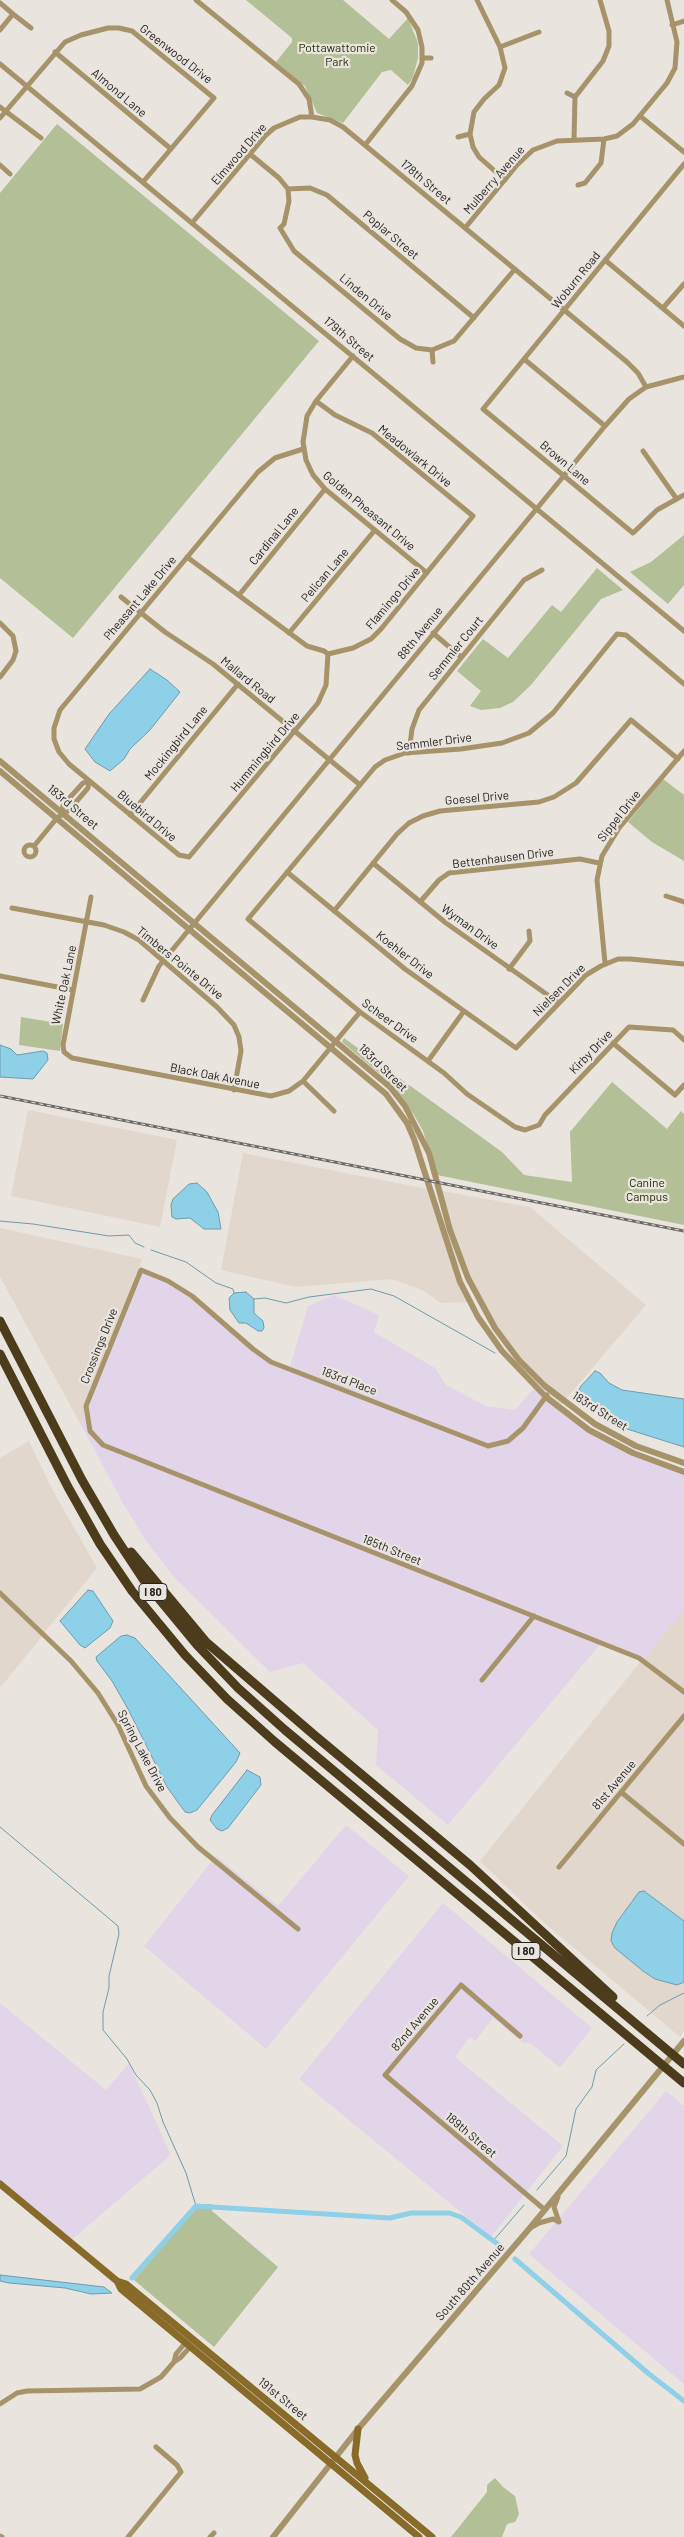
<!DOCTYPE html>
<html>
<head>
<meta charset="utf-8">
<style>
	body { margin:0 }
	canvas { display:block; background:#e9e4de }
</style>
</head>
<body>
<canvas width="684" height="2537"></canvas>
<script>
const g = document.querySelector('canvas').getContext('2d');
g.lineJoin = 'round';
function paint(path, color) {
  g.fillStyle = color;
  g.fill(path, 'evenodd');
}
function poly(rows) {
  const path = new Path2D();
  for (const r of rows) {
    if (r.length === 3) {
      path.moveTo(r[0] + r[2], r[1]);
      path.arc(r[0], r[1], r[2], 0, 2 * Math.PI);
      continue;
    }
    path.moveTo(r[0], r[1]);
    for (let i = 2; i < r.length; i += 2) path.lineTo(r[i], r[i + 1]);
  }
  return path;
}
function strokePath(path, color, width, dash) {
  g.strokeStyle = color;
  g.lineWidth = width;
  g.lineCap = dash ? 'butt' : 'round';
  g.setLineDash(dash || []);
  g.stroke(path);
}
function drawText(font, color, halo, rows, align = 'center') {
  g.font = font + ' Barlow,sans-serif';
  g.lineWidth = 4.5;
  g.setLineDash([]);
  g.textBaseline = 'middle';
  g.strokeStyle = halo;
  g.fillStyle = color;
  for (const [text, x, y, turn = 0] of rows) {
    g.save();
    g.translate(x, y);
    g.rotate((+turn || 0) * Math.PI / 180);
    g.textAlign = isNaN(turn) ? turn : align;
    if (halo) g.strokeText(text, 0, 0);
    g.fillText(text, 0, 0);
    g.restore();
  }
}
paint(poly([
	[28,1110,177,1140,160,1227,11,1196],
	[243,1153,433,1190,452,1257,474,1302,441,1303,422,1290,392,1279,296,1287,221,1270],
	[436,1190,530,1207,646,1305,561,1405,522,1370,499,1339,479,1306,454,1256],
	[0,1228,142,1259,81,1425,0,1277],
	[29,1441,52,1489,97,1568,44,1633,0,1591,0,1458],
	[0,1596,43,1635,0,1688],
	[684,1610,684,1691,644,1658],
	[641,1661,684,1695,684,2031,680,2037,542,1921,480,1861]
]), '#e2d7cc');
paint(poly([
	[143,1269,165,1277,194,1296,254,1348,272,1360,290,1367,308,1306,334,1295,379,1315,374,1332,435,1368,446,1385,486,1406,515,1410,535,1387,548,1399,607,1439,684,1470,684,1610,644,1658,603,1641,448,1825,376,1765,378,1730,303,1663,270,1672,175,1578,146,1541,124,1505,81,1425],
	[346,1825,409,1876,266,2049,144,1946,216,1856,278,1906],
	[443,1903,592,2028,560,2068,530,2043,523,2043,493,2018,475,2041,470,2037,455,2057,563,2146,491,2237,299,2079],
	[0,2003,106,2090,129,2063,171,2155,69,2242,0,2184],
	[666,2091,684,2106,684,2384,529,2254]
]), '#e3d5e9');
paint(poly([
	[246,0,343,0,389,39,408,18,418,43,418,58,413,77,408,85,391,70,382,72,343,123,317,113,305,86,276,62,292,42,292,38],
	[57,124,319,341,73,638,0,578,0,193],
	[684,535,684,585,668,604,630,572,651,562],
	[597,568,623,590,601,599,531,685,513,702,500,708,481,710,470,706,481,691,457,671,483,639,508,658,552,605,561,612],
	[663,779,684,795,684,861,652,842,628,822],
	[21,1017,63,1024,60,1051,19,1045],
	[344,1038,502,1152,524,1175,572,1182,570,1132,612,1082,667,1129,681,1111,684,1114,684,1225,437,1175,423,1131,414,1115,386,1079,342,1042],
	[203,2204,212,2204,212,2211,278,2267,214,2347,134,2280,195,2209],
	[495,2478,503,2487,515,2496,519,2514,515,2522,507,2524,502,2537,451,2537,487,2492,487,2485]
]), '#b3bf96');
const water = poly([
	[150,669,167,680,180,692,150,730,130,749,124,759,110,771,95,762,85,749,109,714,150,669],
	[0,1045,11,1049,17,1055,43,1051,47,1053,48,1060,33,1079,0,1077,0,1045],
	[197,1183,207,1192,218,1212,221,1229,204,1229,190,1218,176,1219,172,1217,171,1205,173,1199,189,1184,197,1183],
	[246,1292,254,1299,254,1313,263,1321,264,1328,262,1331,258,1331,246,1323,239,1323,230,1310,229,1298,234,1293,246,1292],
	[595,1371,600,1373,609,1383,622,1390,684,1399,684,1447,627,1429,580,1399,577,1393,581,1386,595,1371],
	[88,1590,93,1591,113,1621,110,1628,85,1648,80,1645,60,1621,88,1590],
	[127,1635,135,1638,240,1753,236,1762,197,1810,190,1813,185,1812,167,1787,128,1709,112,1681,97,1661,96,1657,121,1636,127,1635],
	[247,1770,260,1777,261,1785,228,1828,222,1831,217,1829,210,1820,212,1815,247,1770],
	[644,1891,684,1921,684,1982,677,1985,655,1979,643,1971,615,1948,611,1941,612,1933,617,1922,639,1892,644,1891],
	[0,2275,104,2287,112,2293,91,2294,65,2288,9,2283,0,2281,0,2275]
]);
paint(water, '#8dd0e8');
strokePath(water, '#6e9cac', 1);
strokePath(poly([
	[0,1221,33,1224,109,1236,129,1235,135,1243,144,1247],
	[151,1250,186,1262,216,1283,233,1289,234,1293],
	[254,1299,265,1298,286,1303,309,1297,371,1289,394,1296,495,1353],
	[0,1827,118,1926,119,1934,109,1976,109,1988,103,2012,103,2030,127,2059,136,2075,150,2090,157,2103,163,2122,186,2173,196,2206],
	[647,2016,660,2005,684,1993],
	[537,2190,566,2156,576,2109,592,2087,596,2070,624,2044],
	[493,2241,524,2205]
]), '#6e9cac', 1);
strokePath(poly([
	[515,2259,649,2374,684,2401],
	[132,2278,196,2206,390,2218,411,2213,449,2213,461,2217,499,2245]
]), '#8dd0e8', 5);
strokePath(poly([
	[196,0,299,84,309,99,312,117],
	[477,0,500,47,505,68,499,85,484,99,474,112,470,134,473,147,479,157,505,180],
	[0,3,13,14],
	[672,25,684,21],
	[0,30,13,14,31,28],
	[500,47,539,32],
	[55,52,171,149],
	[422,58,431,58],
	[0,64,684,631],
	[567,93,575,97],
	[0,107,41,138],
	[640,116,684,152],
	[0,118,65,42,81,35,108,28,119,28,132,31,214,98,143,182],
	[458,137,470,134],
	[574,140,575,97,603,61,609,46,609,31,600,0],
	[365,145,412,86,422,63,422,47,418,30,406,12,392,0],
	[250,154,279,178,288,189,289,201,284,224,280,228,294,251,400,339,416,348,432,350,454,341,515,269],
	[684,164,483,409,633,533,657,510,684,495],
	[0,165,10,174],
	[578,185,585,183,601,163,604,139],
	[288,189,310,188,327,195,474,318],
	[192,223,266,135,274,128,300,117,312,117,330,120,343,127,627,362,638,373,646,387],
	[465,228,517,165,533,150,557,141,604,139,617,136,633,124,667,83,675,68,677,42,667,0],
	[605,260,684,326],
	[663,308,684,284],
	[432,350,433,362],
	[353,356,316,401,307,416,303,442,306,460,313,475,325,489,427,573],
	[524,359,605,426],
	[303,449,275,458,258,472,60,710,54,728,54,739,59,752,69,764,179,855,189,857,318,703,326,685,328,654],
	[643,451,676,498],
	[187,557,307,646,324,651,328,654,353,648,371,639,381,629,473,516,372,433,335,415,316,401],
	[239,595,325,489],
	[121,597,165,632,213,664,359,784],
	[0,623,13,636,16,651,13,660,0,677],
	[289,633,375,530],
	[433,633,461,657],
	[684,684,626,635,617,634,553,713,529,733,502,743,461,749,405,753,385,760,375,767,248,919,360,1012,444,1073,467,1094,515,1127,525,1130,539,1125,545,1115,629,1027,673,1030,684,1040],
	[409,753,412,729,419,710,524,580,542,570],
	[130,815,238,684],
	[30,851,6],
	[34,846,57,818,69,810,88,788,89,781,83,783,63,805,62,812],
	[373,863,446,923,559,1003],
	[287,872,405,969,516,1048,586,975,601,966,618,959,630,959,684,964],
	[666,896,684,902],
	[91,897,63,1045,64,1052,72,1058,271,1096,289,1091,303,1081,360,1012],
	[420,902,439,880,449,873,580,859,599,863],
	[12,908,104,925,124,932,139,940,217,1007,234,1025,239,1037,241,1051,234,1090],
	[334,911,397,834,409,823,423,816,440,811,539,802,554,797,576,783,631,720,678,759],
	[605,963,597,880,602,856,619,828,684,751],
	[509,969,530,941,529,931],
	[0,976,73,990],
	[143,1000,159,966,605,426,629,399,646,387,684,377],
	[613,1043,675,1095,684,1085],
	[428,1061,464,1011],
	[303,1081,334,1111],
	[547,1395,523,1428,508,1441,488,1446,271,1362,253,1349,192,1296,168,1281,141,1270,86,1406,90,1431,103,1445,639,1658,684,1692],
	[0,1593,71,1661,98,1693,118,1725,146,1786,170,1818,198,1847,298,1929],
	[482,1680,534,1616],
	[621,1792,684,1844],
	[559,1867,684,1716],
	[520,2036,461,1985,385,2075,545,2210],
	[558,2197,554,2207,559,2222],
	[532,2227,539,2223,553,2219,559,2222],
	[186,2342,176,2354,174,2362,180,2358,191,2346],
	[0,2404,17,2393,27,2391,140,2389,161,2377,174,2362],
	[0,2536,2,2537],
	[128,2537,181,2472,177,2465,156,2447],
	[210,2537,214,2533]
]), '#a7936a', 5);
strokePath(poly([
	[0,761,390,1087,405,1106,429,1153,450,1230,468,1278,495,1328,519,1360,545,1386,595,1424,636,1446,684,1463],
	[0,771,386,1094,407,1123,414,1139,460,1282,478,1317,502,1351,546,1397,589,1430,633,1453,684,1472],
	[273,2537,358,2429,529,2229,684,2041]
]), '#a7936a', 6);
strokePath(poly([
	[0,2184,117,2281,126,2284,432,2537],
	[117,2281,121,2289,419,2537],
	[358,2429,355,2455,357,2463,365,2478]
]), '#886b28', 7);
strokePath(poly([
	[0,1321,82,1480,114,1535,145,1582,197,1645,238,1688,285,1730,684,2064],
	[0,1354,68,1487,100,1544,132,1591,185,1655,227,1699,275,1742,684,2083],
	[131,1552,206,1642,313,1734,470,1865,613,1997]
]), '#4c3c1b', 9);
const rail = poly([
	[0,1096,684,1231]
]);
strokePath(rail, '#6e6b67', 3);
strokePath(rail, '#e9e4de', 1, [4]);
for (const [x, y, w] of [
	[153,1592,28],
	[526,1951,28]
]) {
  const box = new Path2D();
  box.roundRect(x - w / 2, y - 8.5, w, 17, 4);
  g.fillStyle = '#e9e4de';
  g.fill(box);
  strokePath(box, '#252321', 1);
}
drawText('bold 11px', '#252321', null, [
	["I 80",153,1592],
	["I 80",526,1951]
]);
drawText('12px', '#252d03', '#e9e4de', [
	["Pottawattomie",337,48],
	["Park",337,62],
	["Canine",647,1183],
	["Campus",647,1197]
]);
drawText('12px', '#252321', '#e9e4de', [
	["Greenwood Drive",176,54,38],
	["Almond Lane",119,93,40],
	["Elmwood Drive",239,154,-49],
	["Mulberry Avenue",494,180,-49],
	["178th Street",426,182,40],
	["Poplar Street",391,235,40],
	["Woburn Road",576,280,-51],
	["Linden Drive",366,297,40],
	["179th Street",349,339,40],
	["Meadowlark Drive",415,456,39],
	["Brown Lane",565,463,40],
	["Golden Pheasant Drive",369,511,40],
	["Cardinal Lane",274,536,-51],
	["Pelican Lane",325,575,-50],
	["Pheasant Lake Drive",140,598,-50],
	["Flamingo Drive",393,598,-50],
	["88th Avenue",420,633,-51],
	["Semmler Court",456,648,-51],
	["Mallard Road",248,680,39],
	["Semmler Drive",434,742,-7],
	["Mockingbird Lane",176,743,-51],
	["Hummingbird Drive",265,752,-50],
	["Goesel Drive",477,798,-5],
	["183rd Street",73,807,40],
	["Bluebird Drive",147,816,40],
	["Sippel Drive",619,816,-52],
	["Bettenhausen Drive",503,858,-7],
	["Wyman Drive",470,927,36],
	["Koehler Drive",405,955,38],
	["Timbers Pointe Drive",180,963,39],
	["White Oak Lane",64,985,-78],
	["Nielsen Drive",559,990,-45],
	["Scheer Drive",390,1021,36],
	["Kirby Drive",591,1052,-46],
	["183rd Street",383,1068,44],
	["Black Oak Avenue",215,1076,11],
	["Crossings Drive",99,1346,-68],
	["183rd Place",349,1381,21],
	["183rd Street",600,1411,32],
	["185th Street",392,1550,22],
	["Spring Lake Drive",142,1751,62],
	["81st Avenue",614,1785,-50],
	["82nd Avenue",415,2024,-50],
	["189th Street",471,2135,40],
	["South 80th Avenue",470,2282,-49],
	["191st Street",283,2399,39]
]);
</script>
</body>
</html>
